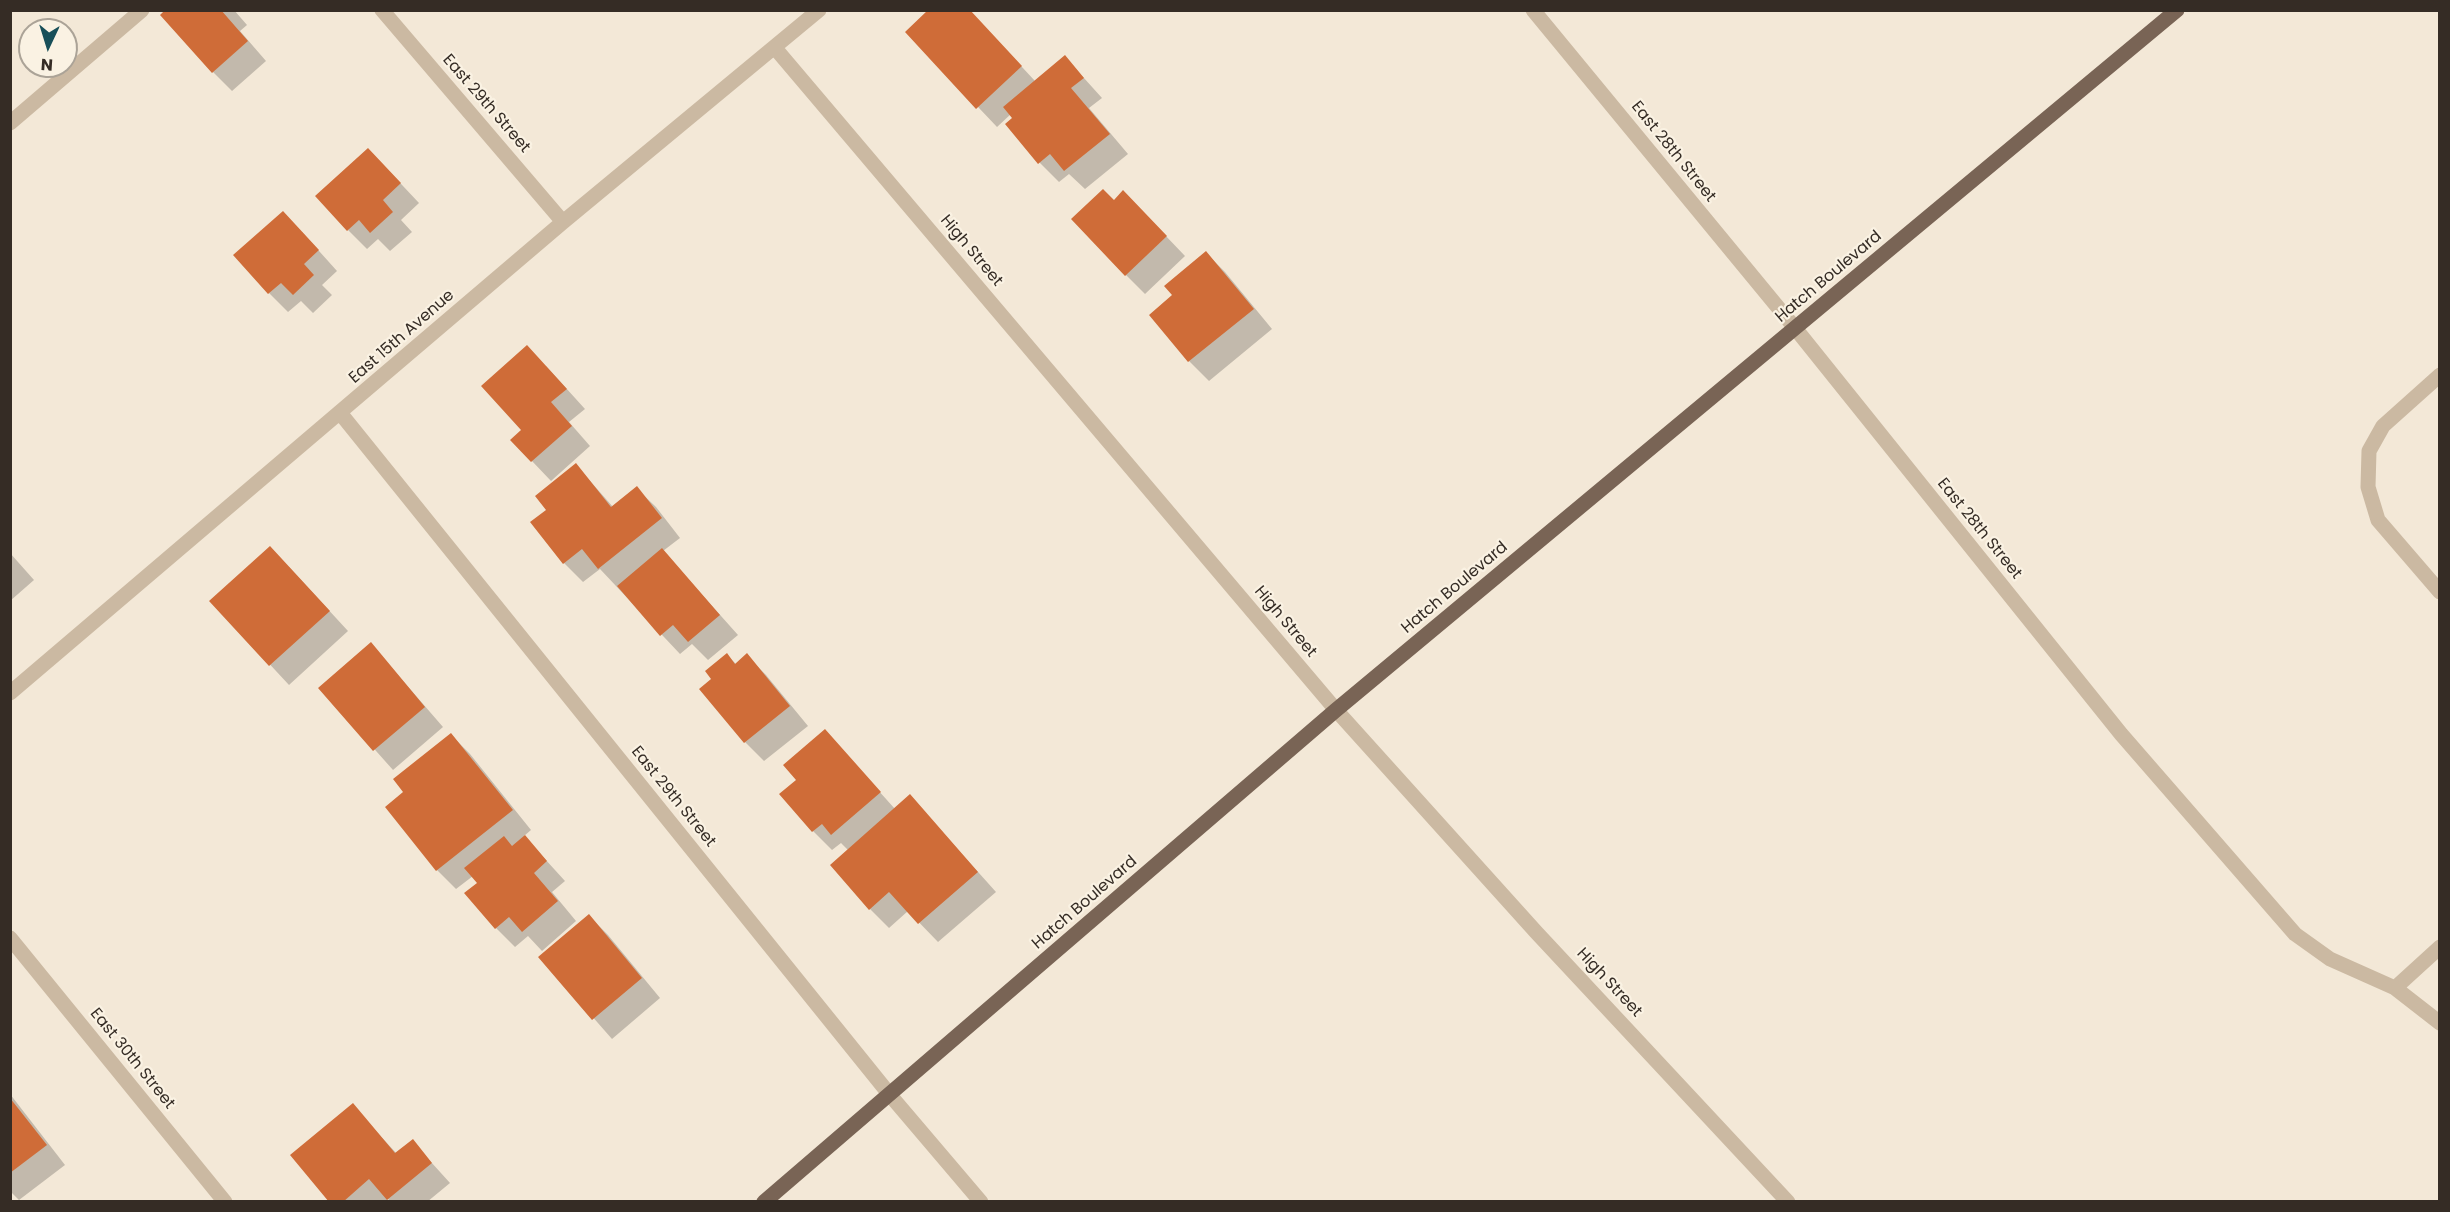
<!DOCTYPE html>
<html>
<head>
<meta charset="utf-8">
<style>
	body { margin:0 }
	#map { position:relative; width:2450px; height:1212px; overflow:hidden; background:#f3e8d7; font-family:Poppins,sans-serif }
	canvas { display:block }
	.frame { position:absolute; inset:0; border:12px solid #352c25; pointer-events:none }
	.north { position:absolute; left:18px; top:18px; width:60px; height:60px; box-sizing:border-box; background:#faf2e3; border:2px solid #aba397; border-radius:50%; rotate:184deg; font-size:16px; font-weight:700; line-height:24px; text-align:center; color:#352c25 }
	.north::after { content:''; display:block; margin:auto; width:21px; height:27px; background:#184f59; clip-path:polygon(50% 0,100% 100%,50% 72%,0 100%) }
</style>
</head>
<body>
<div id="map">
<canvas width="2450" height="1212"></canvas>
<div class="frame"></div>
<div class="north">N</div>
</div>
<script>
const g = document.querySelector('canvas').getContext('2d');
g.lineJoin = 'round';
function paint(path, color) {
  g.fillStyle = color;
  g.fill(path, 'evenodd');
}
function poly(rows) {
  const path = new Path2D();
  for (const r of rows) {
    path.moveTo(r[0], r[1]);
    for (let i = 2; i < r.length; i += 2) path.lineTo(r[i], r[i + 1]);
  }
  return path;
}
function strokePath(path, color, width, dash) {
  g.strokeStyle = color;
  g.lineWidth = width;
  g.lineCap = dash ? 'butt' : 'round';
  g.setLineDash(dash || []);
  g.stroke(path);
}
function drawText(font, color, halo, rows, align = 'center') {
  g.font = font + ' Poppins,sans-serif';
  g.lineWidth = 4.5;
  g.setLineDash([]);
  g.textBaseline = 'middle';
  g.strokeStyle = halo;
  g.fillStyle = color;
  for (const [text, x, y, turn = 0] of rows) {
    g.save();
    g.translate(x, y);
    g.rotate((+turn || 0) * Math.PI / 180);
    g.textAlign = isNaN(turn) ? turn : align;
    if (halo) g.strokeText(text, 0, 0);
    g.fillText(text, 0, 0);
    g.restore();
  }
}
paint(poly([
	[167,10,234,10,247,25,240,31,266,61,232,91,213,72],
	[969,10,1035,81,1065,57,1102,98,1089,108,1128,154,1085,189,1069,174,1059,182,1040,163,1011,114,997,127,907,32],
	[387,169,419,203,401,220,412,232,390,251,378,239,367,249,348,230],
	[1114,202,1142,211,1185,256,1145,294,1126,275],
	[302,232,337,271,322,285,332,295,313,313,301,301,288,312,269,293],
	[1206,253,1225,272,1272,329,1209,381,1189,361,1151,315,1174,295],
	[546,366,585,409,569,422,590,446,551,481,512,440,523,430],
	[576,465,613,507,636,488,656,507,680,538,663,551,738,635,708,660,692,644,680,654,600,569,583,582,564,563,548,510],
	[10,553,34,580,10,601],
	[289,567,348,631,289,685,211,601],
	[371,644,443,727,393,770,320,688],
	[727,655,736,664,747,656,766,675,808,726,764,761,745,742,714,679],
	[825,731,895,809,910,796,996,892,938,942,908,911,889,928,870,909,848,850,841,843,832,850,813,831,798,780],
	[451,735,470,754,531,830,524,836,565,881,552,892,576,921,542,951,528,936,515,947,496,928,479,883,473,876,456,889,437,870,405,792],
	[589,916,608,935,660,998,612,1039,540,957],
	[10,1094,65,1165,19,1200,10,1191],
	[352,1105,397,1154,412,1141,450,1183,427,1202,391,1202,388,1199,384,1202,331,1202]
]), '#0003');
paint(poly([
	[165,10,221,10,248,41,212,73,160,15],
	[928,10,970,10,1022,66,976,109,905,32],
	[1065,55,1084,78,1071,88,1110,134,1064,171,1050,154,1038,164,1005,124,1012,118,1003,107],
	[368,148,401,183,383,200,393,212,370,233,359,220,347,231,315,196],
	[1103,189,1114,200,1123,190,1167,236,1125,276,1071,219],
	[283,211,319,250,304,264,314,275,293,295,281,283,268,294,233,255],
	[1206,251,1254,309,1188,362,1149,315,1172,295,1164,286],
	[527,345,567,389,551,402,572,426,531,462,510,440,521,430,481,386],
	[576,463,611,507,637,486,662,518,598,569,582,549,563,564,530,522,546,510,535,496],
	[270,546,330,611,269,666,209,601],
	[662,548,720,615,688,642,673,625,660,636,617,586],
	[371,642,425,707,373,751,318,688],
	[727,653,735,664,747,653,790,706,744,743,699,689,711,679,705,671],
	[825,729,881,792,831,835,822,824,812,832,779,794,796,780,783,765],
	[451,733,513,810,436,871,385,807,403,792,393,779],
	[910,794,978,872,918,924,889,892,869,910,830,865],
	[525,835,547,861,534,873,558,901,522,932,509,917,495,929,464,893,477,883,464,868,504,836,512,846],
	[589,914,642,978,592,1020,538,957],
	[10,1098,47,1145,10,1173],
	[353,1103,395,1153,413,1139,432,1163,387,1200,369,1179,343,1202,329,1202,290,1155]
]), '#cf6c38');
strokePath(poly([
	[382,10,563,222],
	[1533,10,1795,328,2121,734,2295,934,2330,959,2395,988,2440,1023],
	[775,48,1336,710,1536,932,1788,1202],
	[10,123,142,10],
	[2440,375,2383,426,2369,451,2368,487,2378,520,2440,592],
	[341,414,890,1095,981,1202],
	[10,693,563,222,819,10],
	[10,938,225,1202],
	[2395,988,2440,947]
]), '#cbb9a2', 15);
strokePath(poly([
	[764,1202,1336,710,2177,10]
]), '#796455', 15);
drawText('16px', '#352c25', '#faf2e3', [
	["East 29th Street",486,104,49],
	["East 28th Street",1673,152,51],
	["High Street",971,251,50],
	["Hatch Boulevard",1829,277,-40],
	["East 15th Avenue",402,337,-41],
	["East 28th Street",1979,529,51],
	["Hatch Boulevard",1455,588,-40],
	["High Street",1285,622,50],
	["East 29th Street",673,797,51],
	["Hatch Boulevard",1085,903,-41],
	["High Street",1609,983,47],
	["East 30th Street",132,1059,51]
]);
</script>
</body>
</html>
